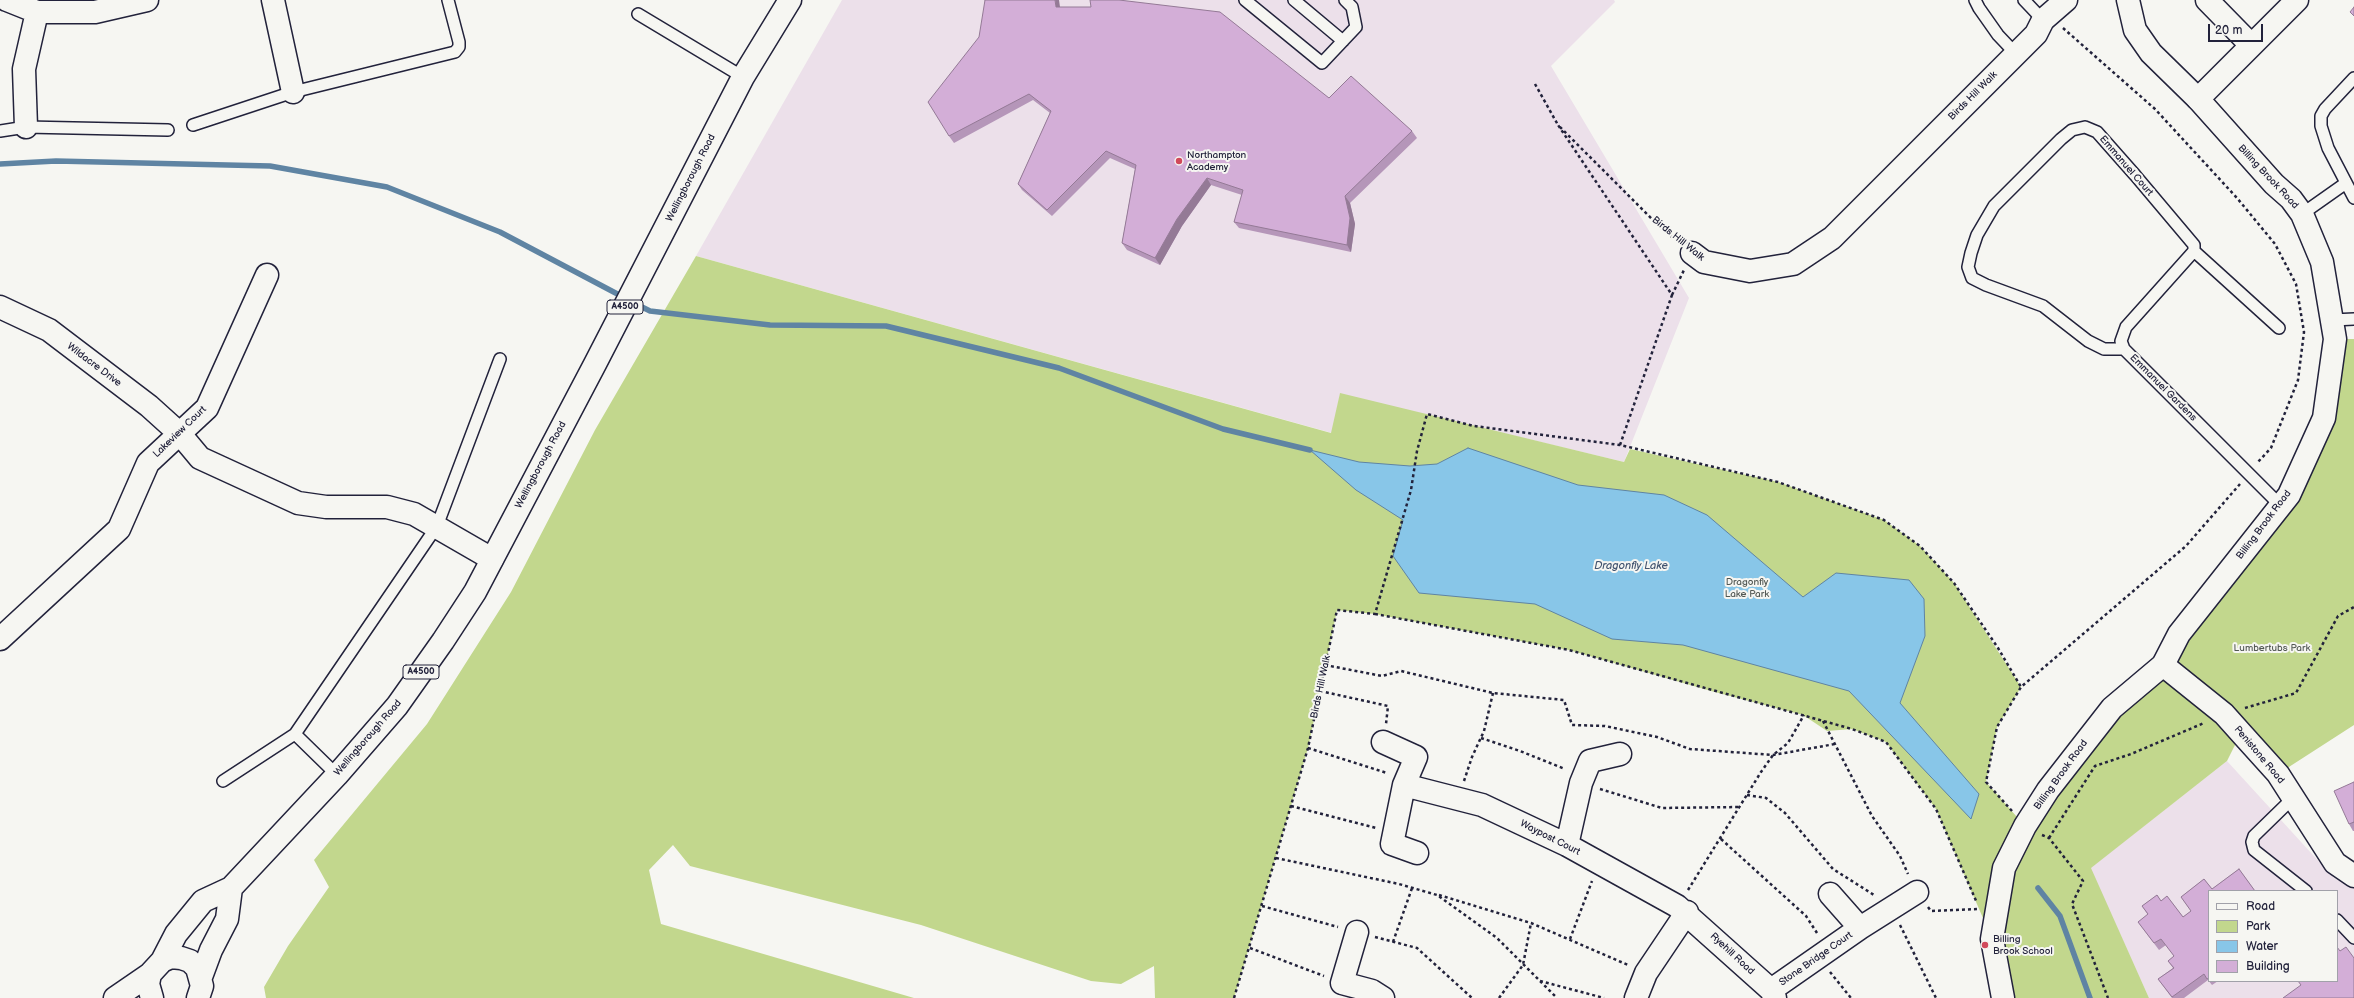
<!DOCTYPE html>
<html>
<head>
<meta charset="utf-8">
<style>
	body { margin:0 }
	#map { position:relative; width:2354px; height:998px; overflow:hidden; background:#f6f6f2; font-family:"Balsamiq Sans",sans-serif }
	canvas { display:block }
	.legend { position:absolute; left:2208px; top:890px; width:130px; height:92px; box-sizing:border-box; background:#f6f6f2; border:1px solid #a1a1a9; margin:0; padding:5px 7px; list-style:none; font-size:12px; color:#22223b }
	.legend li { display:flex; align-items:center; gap:8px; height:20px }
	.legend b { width:20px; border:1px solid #a1a1a9 }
	.scale { position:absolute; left:2208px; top:24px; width:55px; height:18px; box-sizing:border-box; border:2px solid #22223b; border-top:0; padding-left:5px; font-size:12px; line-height:14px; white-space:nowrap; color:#22223b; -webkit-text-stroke:3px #f6f6f2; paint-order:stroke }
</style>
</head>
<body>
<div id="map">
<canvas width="2354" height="998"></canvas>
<ul class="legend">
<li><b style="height:5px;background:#f6f6f2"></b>Road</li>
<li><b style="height:11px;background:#c2d78d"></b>Park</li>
<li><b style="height:11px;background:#88c6e8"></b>Water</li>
<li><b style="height:11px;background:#d3aed7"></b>Building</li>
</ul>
<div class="scale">20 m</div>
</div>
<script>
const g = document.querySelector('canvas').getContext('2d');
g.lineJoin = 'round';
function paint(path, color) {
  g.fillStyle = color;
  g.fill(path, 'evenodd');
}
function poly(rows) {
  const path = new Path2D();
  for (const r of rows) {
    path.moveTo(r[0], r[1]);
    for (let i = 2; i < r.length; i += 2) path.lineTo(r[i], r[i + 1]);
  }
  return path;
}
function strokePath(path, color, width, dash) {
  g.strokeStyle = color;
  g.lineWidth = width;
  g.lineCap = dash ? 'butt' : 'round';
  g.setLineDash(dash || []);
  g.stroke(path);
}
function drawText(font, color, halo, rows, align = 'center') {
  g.font = font + ' "Balsamiq Sans",sans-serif';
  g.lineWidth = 4;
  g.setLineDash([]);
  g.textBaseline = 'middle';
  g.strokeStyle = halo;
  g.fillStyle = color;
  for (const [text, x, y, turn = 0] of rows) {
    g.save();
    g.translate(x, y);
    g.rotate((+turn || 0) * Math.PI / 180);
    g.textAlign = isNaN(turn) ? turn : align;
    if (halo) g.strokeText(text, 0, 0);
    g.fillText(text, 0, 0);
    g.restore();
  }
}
paint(poly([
	[842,0,1614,0,1615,2,1551,66,1689,298,1624,462,1340,394,1332,433,696,256],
	[2227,761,2334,878,2354,888,2354,998,2149,998,2090,868],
	[2209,891,2337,891,2337,981,2209,981]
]), '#ece0ea');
paint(poly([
	[696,256,1331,433,1340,393,1624,462,1630,449,1778,482,1884,520,1920,546,1954,583,2021,687,1997,727,1986,782,2025,826,2163,665,2289,495,2324,418,2335,339,2354,339,2354,725,2278,774,2241,733,2227,761,2091,868,2149,998,2003,998,1992,939,1936,809,1886,742,1852,729,1827,731,1803,715,1711,691,1569,650,1375,614,1337,610,1308,748,1234,998,1155,998,1154,966,1121,984,1091,981,921,925,690,866,673,845,649,870,661,924,914,998,266,998,264,987,288,946,329,887,314,860,427,724,511,592,595,430]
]), '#c2d78d');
const water = poly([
	[1468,448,1578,485,1664,495,1707,515,1803,597,1836,573,1909,580,1924,599,1925,636,1900,703,1979,794,1971,819,1849,691,1683,645,1612,639,1535,604,1419,593,1393,556,1403,520,1356,490,1310,450,1359,462,1410,466,1437,464,1468,448]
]);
paint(water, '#88c6e8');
strokePath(water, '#5f84a3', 1);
strokePath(poly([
	[0,164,56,161,270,166,387,187,500,232,625,298],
	[632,302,650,311,770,325,886,326,1059,368,1223,429,1310,450],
	[2038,888,2060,916,2090,998]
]), '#5f84a3', 5.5);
const lane = poly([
	[1245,0,1322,63,1356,27,1352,7,1345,0],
	[1294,0,1343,41],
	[1975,0,1979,8,1998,35,2016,54],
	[2024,0,2043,20],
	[638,14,743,77],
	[2354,78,2325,109,2321,116,2321,126,2328,148,2354,198],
	[193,125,293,92,455,52,459,47,459,42,448,0],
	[0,131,26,127,168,130],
	[2302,214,2346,183],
	[2194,251,2126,327,2121,341,2124,349,2281,506],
	[2194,251,2279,328],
	[2333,320,2354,319],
	[2124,349,2104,349,2088,341,2043,306,1986,285,1972,278,1968,267,1971,253,1977,235,1994,206,2061,139,2072,130,2085,127,2097,132,2135,175,2194,245,2194,251],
	[295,734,337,775],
	[223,781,295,734,437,526,500,359],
	[2293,798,2254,836,2252,842,2254,850,2306,891],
	[2337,920,2354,938]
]);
const street = poly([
	[7,0,37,12,95,12,147,0],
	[273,0,293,92],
	[2207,0,2251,45],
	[2198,99,2297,0],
	[26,127,24,69,37,12],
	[1692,253,1704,262,1750,271,1793,264,1832,238,2036,34,2043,20,2066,0],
	[0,307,49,330,149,406,180,434,200,458,298,503,326,507,387,507,414,514,492,559],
	[0,639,119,529,148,463,207,408,267,275],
	[2163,665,2224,714,2241,733,2278,774,2335,863,2354,876],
	[1383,742,1416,757,1404,785,1392,844,1417,853],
	[1404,785,1482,805,1567,845,1677,906,1771,990,1775,998],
	[1567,845,1581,783,1590,761,1620,754],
	[1830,894,1860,928],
	[1357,932,1342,983,1372,991,1383,998],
	[1771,990,1860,928,1917,892],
	[1636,998,1646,973,1687,912]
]);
const secondary = poly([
	[2003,998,1992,939,2004,868,2025,826,2048,790,2112,708,2163,665,2179,634,2289,495,2324,418,2335,339,2322,262,2302,214,2291,199,2274,184,2198,99,2151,53,2135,30,2128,0]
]);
const primary = poly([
	[162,961,176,934,203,901,231,888,337,775,397,706,443,641,475,592,595,364,743,77,790,0],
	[201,977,211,950,227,919,231,888],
	[115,998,150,974],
	[152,998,148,984,150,974,162,961,171,957,181,958,190,961,197,968,202,986,198,998]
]);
strokePath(lane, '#22223b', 14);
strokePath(street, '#22223b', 25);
strokePath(secondary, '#22223b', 25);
strokePath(primary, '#22223b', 25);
strokePath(poly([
	[2063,28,2155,109,2237,198,2275,244,2296,284,2304,332,2298,380,2271,448,2257,463],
	[1535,84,1558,125],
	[1672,295,1684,270],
	[1620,445,1672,295,1558,125,1663,230,1677,241],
	[1375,614,1569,650,1852,729,1886,742,1936,809,1977,903],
	[1325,665,1382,676,1401,671,1493,693,1564,700,1572,725,1605,726,1657,737,1690,749,1773,755,1835,744],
	[1320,691,1388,706,1386,724],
	[2245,708,2296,693,2338,616,2354,607],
	[1823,721,1872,816,1900,856,1908,874],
	[1481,738,1520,751,1565,769],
	[1308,748,1387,773],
	[1464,781,1472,757,1484,731,1493,693],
	[1600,789,1662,808,1739,807],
	[1747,795,1766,798,1785,813,1833,869,1874,895],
	[1291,806,1376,828],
	[2012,811,1986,782,1997,727,2021,687,2186,546,2240,484],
	[2042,835,2049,838,2083,881,2072,904,2108,998],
	[2049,838,2095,766,2131,754,2204,723],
	[1721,839,1806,916,1817,933],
	[1276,858,1399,884,1437,895,1497,938,1557,998],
	[1688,890,1761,772,1773,755,1788,743,1804,715],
	[1439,895,1531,923,1628,965],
	[1262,906,1338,927],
	[1928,907,1931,911,1978,909],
	[1900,925,1936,998],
	[1375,937,1417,948,1472,998],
	[1570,939,1592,881],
	[1393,942,1412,888],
	[1250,948,1324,976],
	[1830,972,1851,998],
	[1540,981,1604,998],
	[1234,998,1308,748,1337,610,1375,614,1411,490,1417,451,1427,414,1474,426,1620,445,1778,482,1884,520,1920,546,1954,583,1998,648,2021,687],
	[1499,998,1523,965,1531,923]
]), '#22223b', 2.5, [3, 3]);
strokePath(lane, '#f6f6f2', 11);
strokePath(street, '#f6f6f2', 22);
strokePath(secondary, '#f6f6f2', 22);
strokePath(primary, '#f6f6f2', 22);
paint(poly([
	[1060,7,1329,98,1412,131,1417,138,1350,203,1355,224,1351,252,1239,228,1234,222,1242,195,1211,185,1182,226,1160,265,1127,250,1122,243,1135,169,1110,158,1052,216,1022,190,1018,184,1050,113,1033,100,954,143,949,136],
	[2354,782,2354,831,2353,831,2349,824],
	[2239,869,2255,891,2209,891,2209,981,2218,981,2212,985,2208,980,2184,998,2172,998,2158,979,2173,968,2168,961,2174,956,2166,945,2159,950,2138,922,2148,915,2142,906,2157,895,2161,901,2167,896,2183,917,2191,911,2181,897,2204,879,2212,889]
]), '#b596b9');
paint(poly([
	[1055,0,1059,0,1061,14,1056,7],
	[1207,178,1211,185,1182,226,1160,265,1155,258,1177,219],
	[1345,196,1350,203,1355,224,1351,252,1347,245]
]), '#947a96');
const building = poly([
	[985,0,1055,0,1056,7,1091,7,1090,0,1119,0,1220,12,1329,98,1351,76,1412,131,1345,196,1350,218,1347,245,1234,222,1243,190,1207,178,1177,219,1155,258,1122,243,1136,165,1106,151,1047,210,1018,184,1051,111,1029,94,949,136,928,102,979,37,985,0],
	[2354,7,2354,16,2350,12,2354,7],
	[2354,782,2354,823,2354,822,2349,824,2334,791,2354,782],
	[2239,869,2255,891,2209,891,2209,978,2207,979,2204,974,2172,997,2158,979,2174,968,2168,961,2174,956,2161,939,2154,943,2138,922,2148,914,2142,906,2157,895,2161,901,2167,896,2183,917,2191,911,2181,897,2204,879,2212,889,2239,869],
	[2337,947,2340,951,2346,947,2354,958,2354,998,2283,998,2301,985,2298,981,2337,981,2337,947]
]);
paint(building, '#d3aed7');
strokePath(building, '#947a96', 1);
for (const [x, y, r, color] of [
	[1179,161,4,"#d1495b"],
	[1985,945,4,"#d1495b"]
]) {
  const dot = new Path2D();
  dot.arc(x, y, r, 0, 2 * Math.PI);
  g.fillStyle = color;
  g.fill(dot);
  strokePath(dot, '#f6f6f2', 1.5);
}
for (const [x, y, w] of [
	[625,307,36],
	[421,672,36]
]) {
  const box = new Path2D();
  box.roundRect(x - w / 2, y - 7, w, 14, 3);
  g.fillStyle = '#f6f6f2';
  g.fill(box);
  strokePath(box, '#22223b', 1);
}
drawText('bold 9px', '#22223b', null, [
	["A4500",625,307],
	["A4500",421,672]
]);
drawText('10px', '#22223b', '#f6f6f2', [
	["Birds Hill Walk",1973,96,-45],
	["Emmanuel Court",2126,166,49],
	["Billing Brook Road",2268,177,47],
	["Wellingborough Road",691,178,-63],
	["Birds Hill Walk",1678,239,39],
	["Wildacre Drive",94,365,37],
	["Emmanuel Gardens",2163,388,45],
	["Lakeview Court",180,432,-44],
	["Wellingborough Road",541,465,-62],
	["Billing Brook Road",2264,525,-53],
	["Birds Hill Walk",1321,687,-78],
	["Wellingborough Road",368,738,-49],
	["Penistone Road",2259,755,50],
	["Billing Brook Road",2061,775,-54],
	["Waypost Court",1550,838,27],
	["Ryehill Road",1732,954,43],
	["Stone Bridge Court",1816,959,-35]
]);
drawText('10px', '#22223b', '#f6f6f2', [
	["Northampton",1187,155],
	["Academy",1187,167],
	["Billing",1993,939],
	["Brook School",1993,951]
], 'left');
drawText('10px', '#525854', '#f6f6f2', [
	["Dragonfly",1747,582],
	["Lake Park",1747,594],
	["Lumbertubs Park",2272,648]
]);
drawText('italic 11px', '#41536f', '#f6f6f2', [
	["Dragonfly Lake",1631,566]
]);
</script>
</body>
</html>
